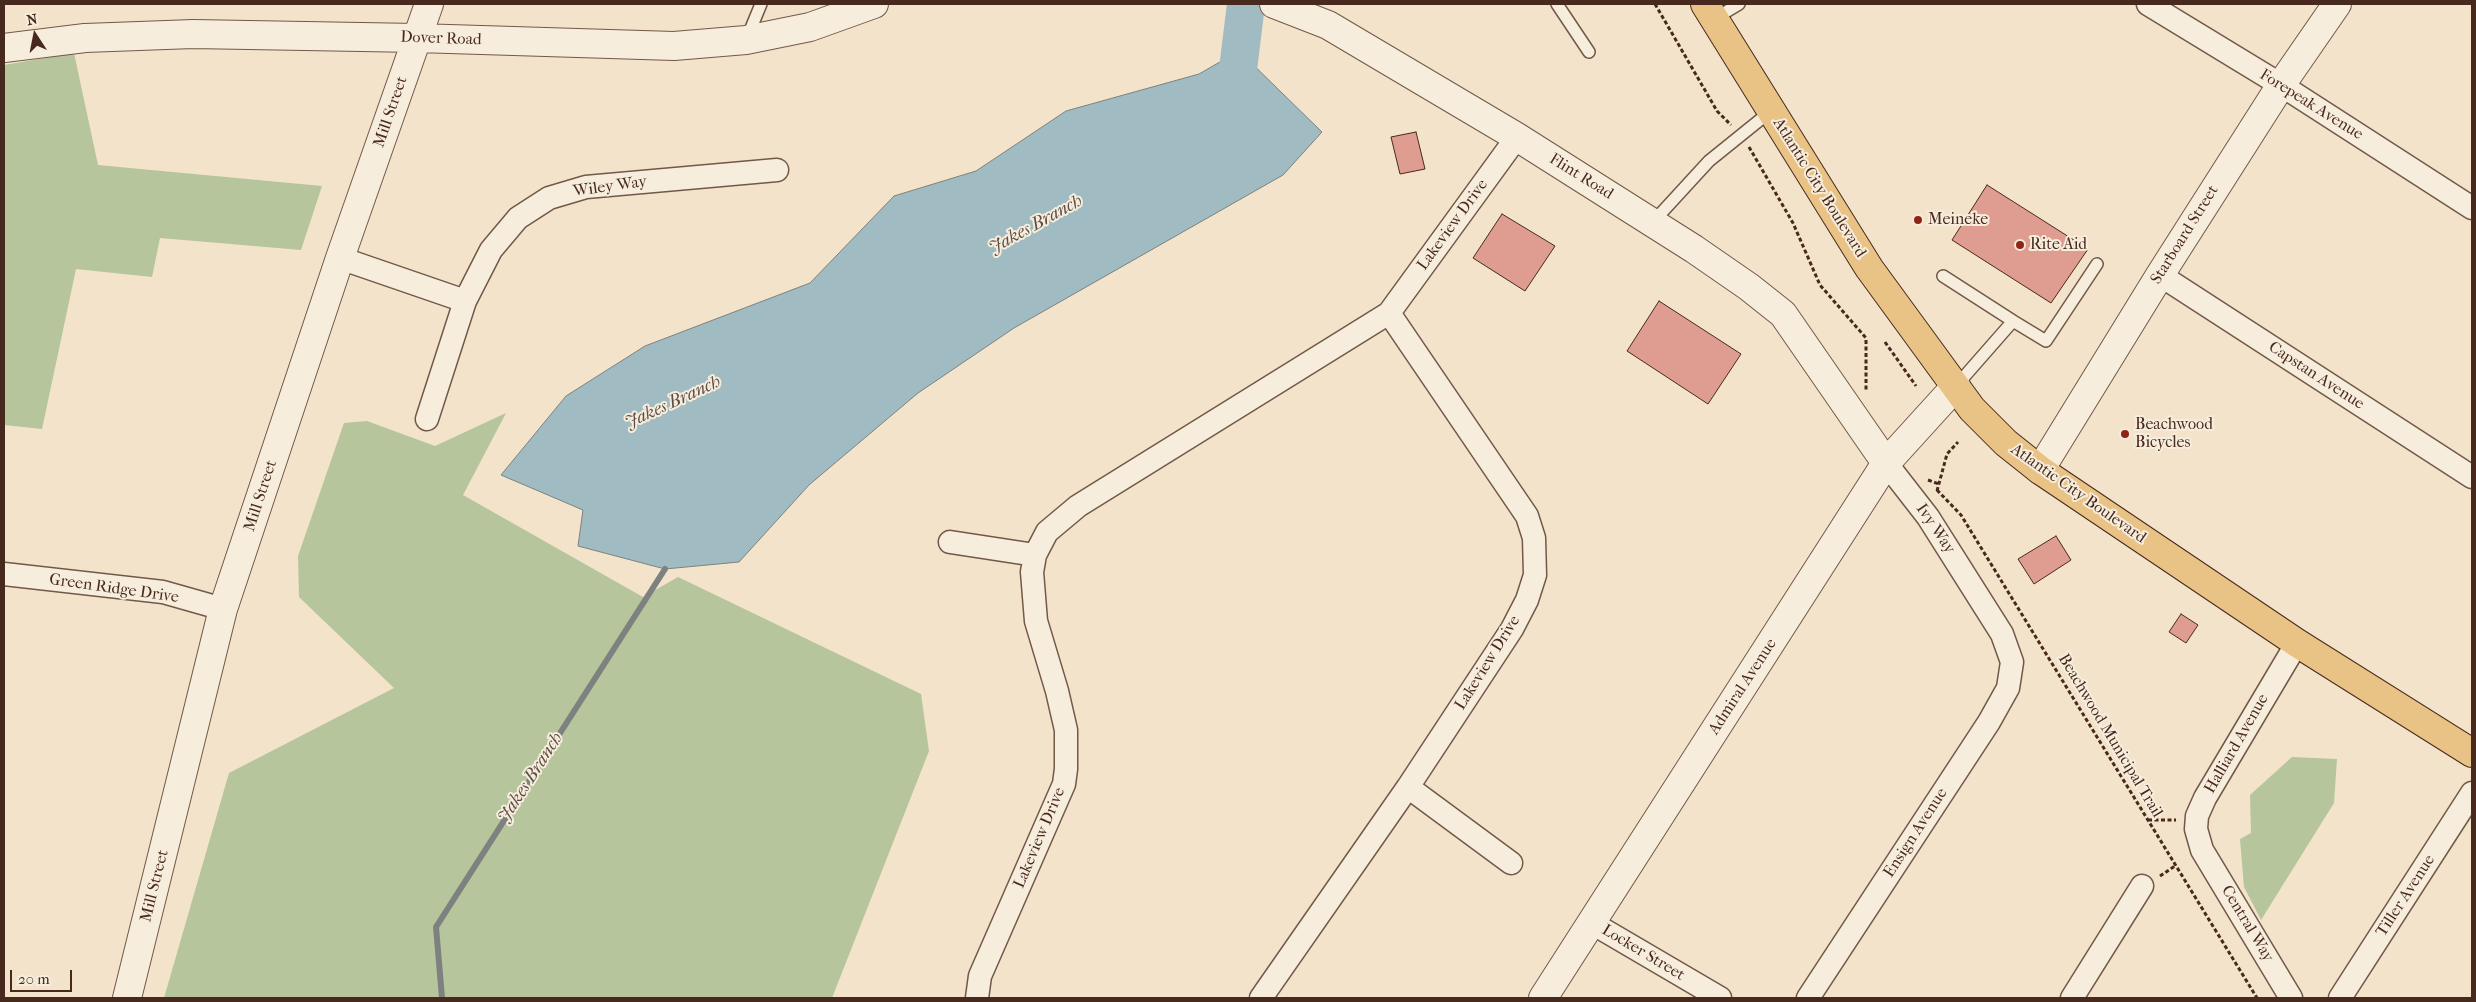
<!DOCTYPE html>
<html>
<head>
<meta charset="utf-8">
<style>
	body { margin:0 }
	#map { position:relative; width:2476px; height:1002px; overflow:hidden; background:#f2e3ca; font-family:"IM FELL French Canon",serif }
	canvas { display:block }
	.frame { position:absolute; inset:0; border:5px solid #48291d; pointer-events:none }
	.north { position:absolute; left:10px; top:10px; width:50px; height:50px; -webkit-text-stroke:4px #f7eddd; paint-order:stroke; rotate:349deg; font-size:14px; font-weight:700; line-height:20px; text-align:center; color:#48291d }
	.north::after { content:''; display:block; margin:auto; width:18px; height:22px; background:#48291d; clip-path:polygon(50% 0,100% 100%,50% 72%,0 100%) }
	.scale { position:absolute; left:10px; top:970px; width:62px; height:22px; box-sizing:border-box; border:2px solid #48291d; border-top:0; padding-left:6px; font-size:15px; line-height:18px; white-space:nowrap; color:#48291d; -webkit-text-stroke:4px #f7eddd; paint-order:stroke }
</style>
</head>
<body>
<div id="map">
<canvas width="2476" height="1002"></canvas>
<div class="frame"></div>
<div class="north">N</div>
<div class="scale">20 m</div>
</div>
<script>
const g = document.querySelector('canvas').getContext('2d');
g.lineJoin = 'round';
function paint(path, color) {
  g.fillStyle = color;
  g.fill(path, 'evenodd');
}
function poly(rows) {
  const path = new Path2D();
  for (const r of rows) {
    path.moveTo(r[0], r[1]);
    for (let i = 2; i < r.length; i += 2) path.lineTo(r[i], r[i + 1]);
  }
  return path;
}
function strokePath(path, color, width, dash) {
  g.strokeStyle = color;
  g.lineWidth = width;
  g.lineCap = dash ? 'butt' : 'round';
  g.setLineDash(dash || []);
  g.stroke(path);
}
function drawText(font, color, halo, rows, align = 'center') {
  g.font = font + ' "IM FELL French Canon",serif';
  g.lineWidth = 4;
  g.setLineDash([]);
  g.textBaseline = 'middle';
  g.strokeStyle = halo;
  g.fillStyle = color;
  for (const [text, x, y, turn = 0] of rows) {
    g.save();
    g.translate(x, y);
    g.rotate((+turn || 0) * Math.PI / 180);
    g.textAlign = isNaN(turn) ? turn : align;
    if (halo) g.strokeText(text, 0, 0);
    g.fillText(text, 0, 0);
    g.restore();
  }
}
paint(poly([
	[74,53,98,165,322,186,301,250,160,238,152,277,76,269,42,429,4,425,4,65],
	[506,413,463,495,643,597,678,577,921,694,929,751,832,998,164,998,229,773,394,688,299,597,298,556,344,423,367,421,435,446],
	[2292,757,2337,759,2334,803,2261,920,2244,887,2240,839,2251,833,2250,795]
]), '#b6c59b');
const water = poly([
	[1239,51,1322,132,1283,175,1014,328,918,393,809,485,739,562,665,569,578,546,583,510,501,475,566,396,645,346,810,283,894,196,976,171,1066,111,1199,74,1239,51]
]);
paint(water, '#a0bbc1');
strokePath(water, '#7d817f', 1);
strokePath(poly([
	[442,998,436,927,665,569]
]), '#7d817f', 6);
strokePath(poly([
	[1234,102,1246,4]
]), '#a0bbc1', 38);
const building = poly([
	[1416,132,1425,169,1400,174,1391,137,1416,132],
	[1987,185,2088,249,2051,303,1952,240,1987,185],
	[1502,214,1555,246,1525,291,1473,258,1502,214],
	[1659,301,1741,354,1708,404,1627,351,1659,301],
	[2056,536,2071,560,2034,584,2018,559,2056,536],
	[2181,614,2198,625,2186,643,2169,632,2181,614]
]);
paint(building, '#df9d91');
strokePath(building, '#48291d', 1);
const service = poly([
	[1557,4,1589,52],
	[1714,19,1739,4],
	[747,38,761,4],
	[1653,222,1709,161,1771,111],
	[1943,276,2013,321],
	[1956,386,2013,321,2046,341,2097,264]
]);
const minor = poly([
	[2148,4,2281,85,2472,208],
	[340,258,465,301],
	[2160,275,2472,477],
	[427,419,465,301,491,250,518,218,549,198,586,187,777,170],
	[950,542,1035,555],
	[4,574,163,592,223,609],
	[1408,787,1511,863],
	[1592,923,1720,998],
	[977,998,980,976,1064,784,1066,769,1066,730,1057,691,1036,621,1032,572,1035,555,1047,532,1078,506,1389,313,1517,137],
	[1261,998,1408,787,1512,629,1527,600,1535,575,1534,538,1527,516,1389,313],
	[1808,998,1989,722,2008,688,2012,662,2002,634,1928,517,1886,463],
	[2072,998,2142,886],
	[2291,998,2202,850,2196,829,2197,816,2205,798,2297,643],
	[2340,998,2472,793]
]);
const tertiary = poly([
	[1274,4,1328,25,1517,137,1694,249,1749,287,1783,314,1886,463],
	[4,48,85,38,193,34,417,38,674,46,746,40,810,27,874,4],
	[2040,470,2160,275,2281,85,2337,4],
	[127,998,223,609,340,258,429,4],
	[1543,998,1886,463,1956,386]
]);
const primary = poly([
	[1705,4,1869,268,1972,409,2006,443,2040,470,2297,643,2472,753]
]);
strokePath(service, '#725848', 14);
strokePath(minor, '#725848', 25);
strokePath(tertiary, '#725848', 30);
strokePath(primary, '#48291d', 30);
strokePath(poly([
	[1655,4,1717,111,1731,125],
	[1749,147,1793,223,1820,285,1866,338,1866,391],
	[1885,342,1916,386],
	[1928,480,1939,484],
	[1937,490,1961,515,2257,998],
	[1937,491,1947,454,1958,442],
	[2148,820,2176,820],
	[2160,876,2175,866]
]), '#48291d', 3, [4, 2.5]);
strokePath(service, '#f7eddd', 11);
strokePath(minor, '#f7eddd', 22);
strokePath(tertiary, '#f7eddd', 28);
strokePath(primary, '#e9c285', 28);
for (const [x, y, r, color] of [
	[1918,220,5,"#8f2418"],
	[2020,245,5,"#8f2418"],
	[2125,434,5,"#8f2418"]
]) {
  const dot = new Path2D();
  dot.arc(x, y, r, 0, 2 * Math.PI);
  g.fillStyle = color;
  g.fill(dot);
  strokePath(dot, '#f7eddd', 2);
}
drawText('16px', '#48291d', '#f7eddd', [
	["Dover Road",441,39,2],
	["Forepeak Avenue",2311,105,32],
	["Mill Street",391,112,-71],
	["Flint Road",1581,177,32],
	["Wiley Way",610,187,-8],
	["Atlantic City Boulevard",1819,188,58],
	["Lakeview Drive",1453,225,-54],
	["Starboard Street",2185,235,-58],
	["Capstan Avenue",2316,376,33],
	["Atlantic City Boulevard",2078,494,35],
	["Mill Street",261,496,-72],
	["Ivy Way",1935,529,56],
	["Green Ridge Drive",114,589,8],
	["Lakeview Drive",1488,663,-58],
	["Admiral Avenue",1743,687,-57],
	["Beachwood Municipal Trail",2110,736,59],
	["Halliard Avenue",2237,744,-60],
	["Ensign Avenue",1916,833,-57],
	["Lakeview Drive",1040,838,-67],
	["Mill Street",155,886,-76],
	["Tiller Avenue",2406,896,-57],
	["Central Way",2247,924,59],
	["Locker Street",1643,953,31]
]);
drawText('16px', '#48291d', '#f7eddd', [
	["Meineke",1928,220],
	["Rite Aid",2030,245],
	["Beachwood",2135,425],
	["Bicycles",2135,443]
], 'left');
drawText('italic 18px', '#5e4e46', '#f7eddd', [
	["Jakes Branch",1036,225,-29],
	["Jakes Branch",673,403,-25],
	["Jakes Branch",531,778,-57]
]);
</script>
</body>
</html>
